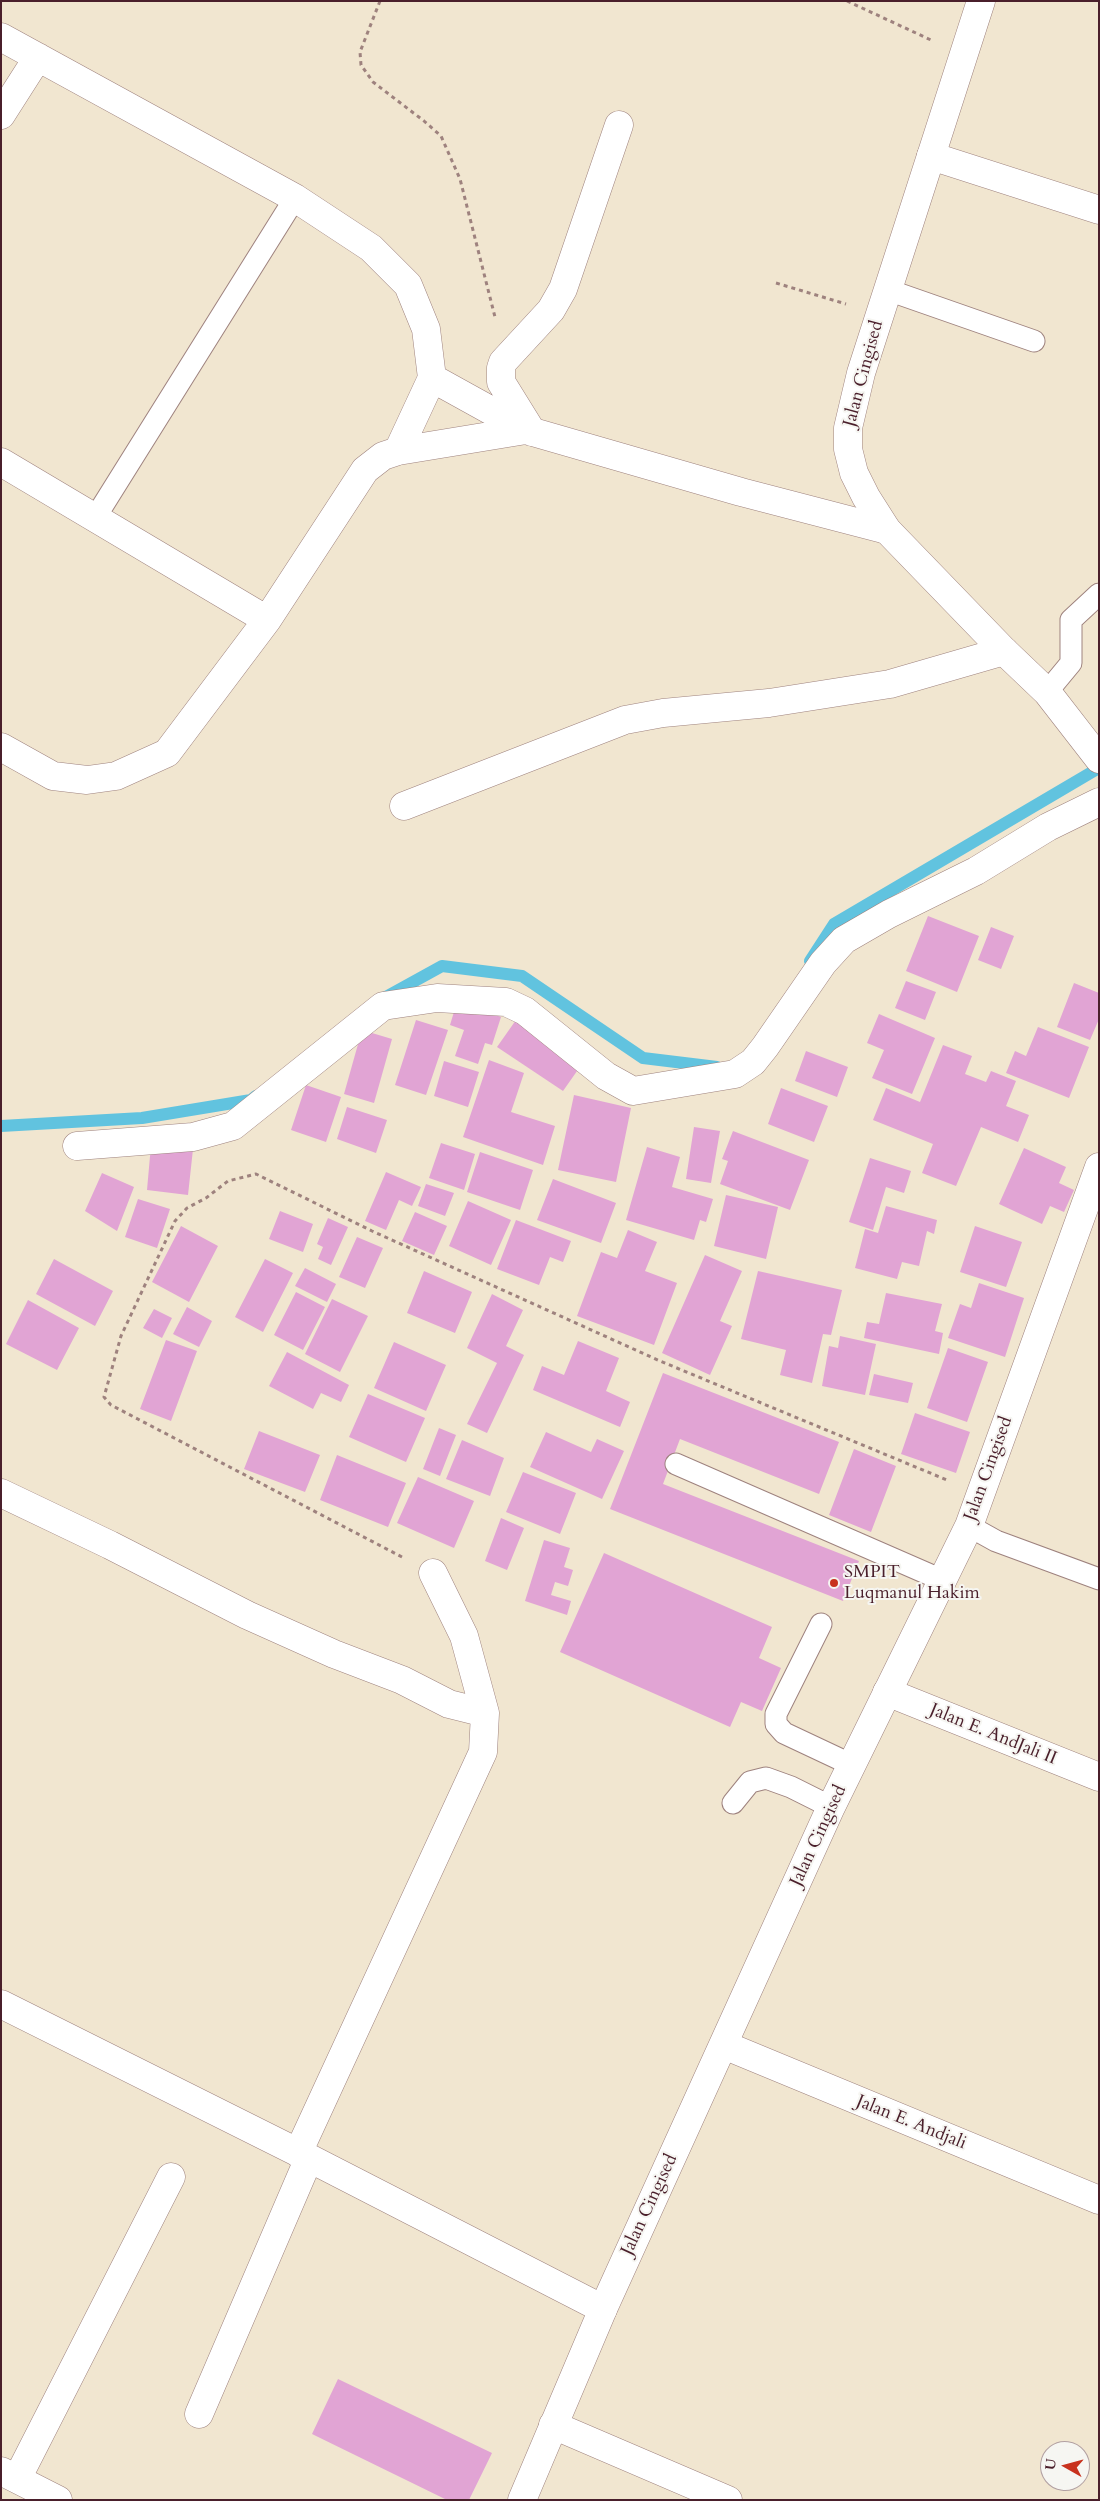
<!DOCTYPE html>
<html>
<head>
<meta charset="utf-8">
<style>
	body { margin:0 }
	#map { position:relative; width:1100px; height:2501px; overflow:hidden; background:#f1e6d0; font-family:Cardo,serif }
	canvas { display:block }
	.frame { position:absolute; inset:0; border:2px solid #4a1f2b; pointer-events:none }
	.north { position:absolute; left:1040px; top:2441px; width:50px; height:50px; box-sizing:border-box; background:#f6f6f2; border:1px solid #b1a0a2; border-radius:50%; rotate:277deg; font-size:14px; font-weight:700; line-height:20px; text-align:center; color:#4a1f2b }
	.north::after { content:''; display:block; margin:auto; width:18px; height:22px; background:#c8321e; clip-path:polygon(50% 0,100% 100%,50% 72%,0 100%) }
</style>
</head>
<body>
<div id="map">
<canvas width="1100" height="2501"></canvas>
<div class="frame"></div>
<div class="north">U</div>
</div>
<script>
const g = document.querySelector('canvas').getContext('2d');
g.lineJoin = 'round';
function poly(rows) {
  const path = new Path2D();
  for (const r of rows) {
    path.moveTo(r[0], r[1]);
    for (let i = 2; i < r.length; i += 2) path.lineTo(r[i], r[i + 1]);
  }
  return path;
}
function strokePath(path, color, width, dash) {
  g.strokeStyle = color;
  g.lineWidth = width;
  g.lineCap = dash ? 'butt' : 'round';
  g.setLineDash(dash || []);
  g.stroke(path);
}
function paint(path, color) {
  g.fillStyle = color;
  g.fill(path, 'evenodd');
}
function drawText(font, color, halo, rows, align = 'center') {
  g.font = font + ' Cardo,serif';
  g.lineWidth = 4;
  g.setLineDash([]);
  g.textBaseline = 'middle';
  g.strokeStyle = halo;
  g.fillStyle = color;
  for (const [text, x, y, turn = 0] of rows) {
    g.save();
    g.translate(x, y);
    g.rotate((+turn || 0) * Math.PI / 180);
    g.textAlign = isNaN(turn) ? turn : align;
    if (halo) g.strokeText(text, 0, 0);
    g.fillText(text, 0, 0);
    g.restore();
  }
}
strokePath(poly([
	[810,961,834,924,1099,768],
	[384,998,442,966,522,976,643,1058,717,1067],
	[1,1126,142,1118,251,1100,256,1096]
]), '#61c3df', 12);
paint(poly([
	[928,916,979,936,957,992,906,971],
	[991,927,1014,936,1001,969,978,960],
	[906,981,936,992,925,1020,895,1008],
	[1074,983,1099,993,1099,1019,1090,1040,1057,1027],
	[457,1002,501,1017,492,1045,485,1043,478,1064,455,1056,464,1030,450,1025],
	[879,1014,935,1038,912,1094,872,1078,884,1050,867,1043],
	[416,1020,448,1030,426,1095,395,1085],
	[516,1020,582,1064,563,1091,497,1047],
	[1038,1027,1089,1047,1069,1098,1006,1073,1015,1051,1026,1056],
	[362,1030,392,1039,374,1103,344,1094],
	[943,1045,972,1056,965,1074,986,1082,991,1071,1016,1081,1006,1106,1029,1115,1018,1142,981,1127,956,1186,922,1173,933,1144,873,1120,886,1088,920,1102],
	[806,1051,848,1067,837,1097,795,1081],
	[489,1060,524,1073,511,1112,555,1126,543,1165,463,1137],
	[444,1061,479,1072,468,1107,434,1096],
	[306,1085,341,1097,326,1142,291,1130],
	[781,1088,828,1106,814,1142,768,1124],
	[574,1095,631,1108,616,1182,558,1170],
	[347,1107,387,1120,376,1153,337,1139],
	[694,1127,720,1131,711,1183,686,1179],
	[733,1131,809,1160,790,1210,720,1184,728,1161,722,1159],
	[441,1143,475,1154,464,1190,429,1178],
	[151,1145,193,1149,188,1195,147,1190],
	[647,1147,680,1157,672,1187,713,1199,706,1222,700,1220,694,1240,626,1220],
	[1024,1148,1066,1167,1059,1183,1074,1190,1064,1212,1050,1206,1042,1224,999,1204],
	[480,1152,533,1170,520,1210,467,1192],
	[870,1158,911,1171,904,1193,886,1187,873,1230,849,1222],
	[386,1172,421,1187,412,1206,399,1200,386,1230,365,1221],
	[102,1173,134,1187,117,1231,85,1211],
	[553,1179,616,1203,601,1243,537,1220],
	[426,1184,454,1193,445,1216,418,1206],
	[726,1195,778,1207,766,1259,714,1246],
	[138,1199,170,1209,157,1248,125,1237],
	[468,1201,511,1220,491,1265,449,1246],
	[886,1206,937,1220,934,1234,927,1231,919,1266,902,1262,897,1279,855,1268,865,1229,878,1233],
	[280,1211,313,1224,303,1252,269,1239],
	[415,1212,447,1226,434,1255,402,1241],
	[328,1218,348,1227,331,1265,318,1259,323,1247,317,1244],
	[516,1220,571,1241,563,1262,550,1257,539,1285,497,1269],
	[181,1226,218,1246,189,1302,152,1282],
	[975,1226,1022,1242,1006,1287,960,1272],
	[628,1230,657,1242,645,1271,677,1283,654,1345,577,1316,601,1252,617,1258],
	[357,1237,383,1248,365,1288,339,1277],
	[705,1255,742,1271,720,1321,732,1326,710,1375,662,1353],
	[54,1259,113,1291,95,1326,36,1294],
	[265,1259,293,1273,263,1332,235,1317],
	[305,1268,336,1284,327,1302,295,1286],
	[424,1271,472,1292,455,1333,407,1313],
	[758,1271,842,1290,831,1335,823,1334,812,1383,780,1375,786,1350,741,1339],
	[979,1283,1024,1298,1005,1357,948,1338,960,1304,971,1308],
	[296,1292,325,1307,303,1350,274,1335],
	[886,1293,942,1304,935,1331,943,1333,939,1354,864,1338,867,1322,879,1324],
	[492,1294,523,1310,506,1346,524,1355,487,1433,467,1424,497,1363,467,1348],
	[332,1299,368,1316,340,1372,305,1354],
	[28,1300,79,1328,57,1370,6,1344],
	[187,1307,212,1321,199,1347,173,1334],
	[154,1309,172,1318,162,1338,143,1328],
	[840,1336,876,1344,865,1395,822,1386,829,1346,838,1348],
	[166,1340,197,1351,171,1421,140,1409],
	[578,1341,619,1358,606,1391,630,1402,620,1427,533,1390,542,1366,564,1375],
	[394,1342,446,1365,426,1411,374,1388],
	[948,1348,988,1362,967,1422,927,1408],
	[287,1352,349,1385,341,1402,321,1393,313,1409,269,1386],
	[663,1373,839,1442,819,1494,680,1439,663,1484,859,1561,843,1601,610,1509],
	[874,1374,913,1383,908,1403,869,1395],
	[368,1394,425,1418,406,1462,349,1437],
	[915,1413,970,1432,956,1473,901,1454],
	[439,1428,456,1435,440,1476,423,1469],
	[259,1431,320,1455,305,1492,244,1469],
	[546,1432,591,1452,597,1439,624,1451,602,1499,530,1467],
	[462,1440,504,1458,490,1496,446,1479],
	[854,1449,896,1466,871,1532,829,1515],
	[337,1455,406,1483,388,1527,320,1500],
	[523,1472,576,1493,560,1534,506,1512],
	[418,1477,474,1501,454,1548,397,1523],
	[501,1518,524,1528,507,1570,485,1561],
	[544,1540,570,1548,564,1567,573,1570,568,1586,555,1582,551,1595,571,1601,567,1615,525,1601],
	[604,1553,772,1627,759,1658,781,1668,762,1711,741,1702,730,1727,560,1652],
	[338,2379,492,2453,469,2500,447,2500,312,2434]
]), '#e1a4d4');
const lane = poly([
	[888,290,1034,341],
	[95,518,295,198],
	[1047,692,1071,663,1071,620,1099,594],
	[676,1464,942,1580],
	[969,1526,996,1541,1099,1579],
	[821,1624,776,1714,776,1724,784,1733,852,1765],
	[733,1803,750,1782,766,1778,791,1787,831,1807]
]);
const street = poly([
	[1,37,295,198,371,248,408,285,426,329,432,378,398,451],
	[1,115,38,57],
	[931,156,1099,210],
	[432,378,526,430],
	[532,432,501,382,501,368,503,362,551,310,563,289,619,125],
	[1,462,267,620],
	[1,747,53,776,87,780,116,776,167,753,267,620,365,470,383,456,398,451,526,430,741,492,887,530],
	[404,806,625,720,663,713,769,703,890,684,1004,651],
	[77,1146,193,1137,233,1126,383,1006,437,998,506,1002,525,1011,606,1076,633,1091,735,1074,753,1062,765,1047,823,963,844,940,889,914,976,871,1048,827,1099,802],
	[1,1493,110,1545,247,1615,334,1654,402,1680,449,1704,485,1713],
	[887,1692,1099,1777],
	[1,2004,309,2158,603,2309],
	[724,2045,1099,2200],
	[298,2153,483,1752,485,1713,464,1636,433,1573],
	[199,2414,309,2158],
	[553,2425,728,2500],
	[1,2471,58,2500],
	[17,2479,171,2177]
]);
const secondary = poly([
	[981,1,861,373,848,428,848,449,854,473,866,497,887,530,1004,651,1047,692,1099,759],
	[522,2500,603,2309,831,1807,969,1526,1099,1167]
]);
strokePath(lane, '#9e827e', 23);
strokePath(street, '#9e827e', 29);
strokePath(secondary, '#9e827e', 29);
strokePath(poly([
	[380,1,360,52,361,65,373,82,424,121,441,136,460,179,495,317],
	[847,1,931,40],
	[776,283,846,304],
	[402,1557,111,1405,104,1397,121,1336,175,1221,187,1208,206,1198,228,1181,256,1174,372,1231,660,1361,947,1480]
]), '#9e827e', 3, [4, 4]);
strokePath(lane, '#fff', 21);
strokePath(street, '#fff', 28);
strokePath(secondary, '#fff', 28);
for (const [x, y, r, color] of [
	[834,1583,5,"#c8321e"]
]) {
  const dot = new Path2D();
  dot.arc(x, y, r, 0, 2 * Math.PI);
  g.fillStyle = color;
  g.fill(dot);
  strokePath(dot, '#f6f6f2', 2);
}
drawText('18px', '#4a1f2b', '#f6f6f2', [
	["Jalan Cingised",864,374,-75],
	["Jalan Cingised",989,1469,-70],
	["Jalan E. AndJali II",993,1735,22],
	["Jalan Cingised",819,1836,-65],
	["Jalan E. Andjali",911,2123,22],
	["Jalan Cingised",650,2205,-65]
]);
drawText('18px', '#4a1f2b', '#f6f6f2', [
	["SMPIT",844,1573],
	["Luqmanul Hakim",844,1594]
], 'left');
</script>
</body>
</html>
